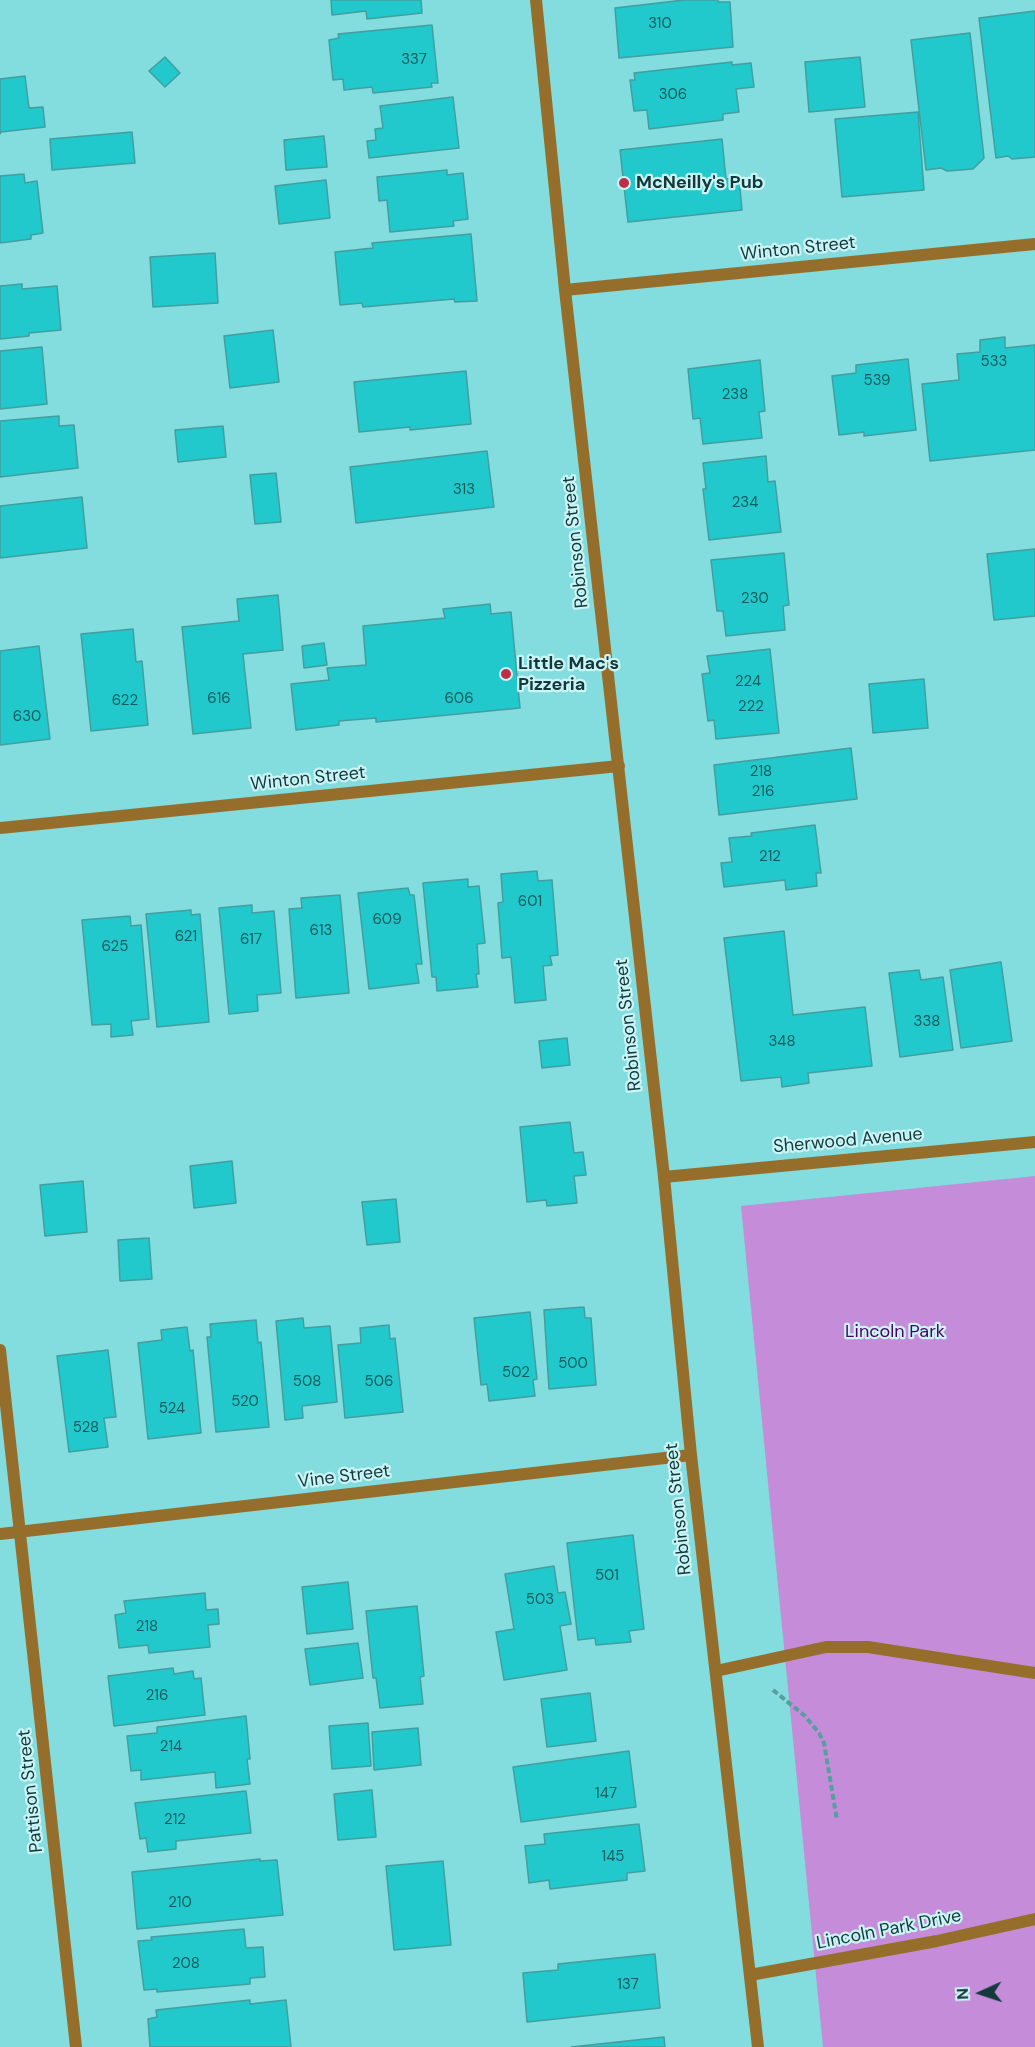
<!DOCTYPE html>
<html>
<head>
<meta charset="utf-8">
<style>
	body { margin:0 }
	#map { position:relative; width:1035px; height:2047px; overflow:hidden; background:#83dcdd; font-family:"DM Sans",sans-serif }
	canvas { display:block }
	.north { position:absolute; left:951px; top:1963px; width:60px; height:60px; -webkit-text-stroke:4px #caf4f5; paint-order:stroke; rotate:267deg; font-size:16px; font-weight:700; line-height:24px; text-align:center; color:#13393a }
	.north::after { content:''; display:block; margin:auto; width:21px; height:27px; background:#13393a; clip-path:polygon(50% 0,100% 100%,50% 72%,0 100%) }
</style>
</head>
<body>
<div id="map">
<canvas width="1035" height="2047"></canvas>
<div class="north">N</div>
</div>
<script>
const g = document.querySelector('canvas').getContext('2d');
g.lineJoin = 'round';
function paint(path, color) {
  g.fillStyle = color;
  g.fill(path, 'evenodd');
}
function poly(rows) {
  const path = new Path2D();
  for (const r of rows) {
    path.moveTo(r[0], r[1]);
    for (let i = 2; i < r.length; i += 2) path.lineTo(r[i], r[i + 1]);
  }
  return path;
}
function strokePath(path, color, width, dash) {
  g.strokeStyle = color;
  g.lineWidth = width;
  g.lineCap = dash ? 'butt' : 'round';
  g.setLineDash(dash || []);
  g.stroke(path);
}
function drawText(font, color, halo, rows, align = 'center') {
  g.font = font + ' "DM Sans",sans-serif';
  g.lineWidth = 4.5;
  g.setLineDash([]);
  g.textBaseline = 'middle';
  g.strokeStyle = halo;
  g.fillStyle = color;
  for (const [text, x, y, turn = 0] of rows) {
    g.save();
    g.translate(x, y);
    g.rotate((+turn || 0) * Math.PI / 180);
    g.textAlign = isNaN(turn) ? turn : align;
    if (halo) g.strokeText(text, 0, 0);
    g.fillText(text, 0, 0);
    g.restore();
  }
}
paint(poly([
	[1035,1176,1035,2047,823,2047,741,1206]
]), '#c58dd9');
const building = poly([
	[331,0,421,0,422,13,367,19,366,11,332,15,331,0],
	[684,0,718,0,718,2,730,2,733,47,619,58,615,8,684,0],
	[1035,11,1035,157,1012,159,1008,156,996,158,979,18,1035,11],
	[432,25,438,83,431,83,432,87,373,93,372,87,344,90,343,79,333,80,329,40,339,38,338,34,432,25],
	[970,33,984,158,973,169,947,171,941,168,926,170,911,40,970,33],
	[165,57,180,73,165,87,149,71,165,57],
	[860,57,865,107,809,112,805,62,860,57],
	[732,62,732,65,751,63,754,87,736,89,739,112,723,114,723,120,649,129,647,110,634,111,630,80,635,80,634,73,732,62],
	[25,76,29,108,43,107,45,127,1,132,0,134,0,79,25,76],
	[453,97,459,148,369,158,367,141,376,140,375,129,383,128,380,106,453,97],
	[918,112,924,190,842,197,835,119,918,112],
	[132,132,135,163,52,170,50,139,132,132],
	[324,136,327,167,286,170,284,140,324,136],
	[722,139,726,179,739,178,742,210,628,222,620,150,722,139],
	[447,170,447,175,463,173,468,219,453,221,454,226,390,232,387,200,379,201,377,177,447,170],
	[24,174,25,183,37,181,43,233,31,235,31,239,0,243,0,176,24,174],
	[326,180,330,218,279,224,275,186,326,180],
	[471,234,477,301,455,302,454,299,363,307,362,303,340,305,335,252,373,248,372,243,471,234],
	[215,253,218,303,153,307,150,257,215,253],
	[22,284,22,289,57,286,61,330,29,333,29,336,0,339,0,286,22,284],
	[273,330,279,382,230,388,224,336,273,330],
	[1005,337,1005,348,1035,345,1035,450,930,461,922,384,959,380,957,354,980,352,980,340,1005,337],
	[42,347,47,404,0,409,0,351,42,347],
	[908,359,916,430,864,436,864,432,839,435,832,376,856,373,856,365,908,359],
	[760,360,765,411,759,412,762,438,703,444,700,418,693,419,688,369,760,360],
	[466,371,471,424,410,430,410,427,359,432,354,382,466,371],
	[59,416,59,426,74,425,78,468,0,477,0,421,59,416],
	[223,426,226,457,178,462,175,430,223,426],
	[487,451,494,507,356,523,350,467,487,451],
	[766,456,768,482,775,481,781,532,709,540,703,489,706,489,703,463,766,456],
	[276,473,281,522,255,524,250,475,276,473],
	[82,497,87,548,0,558,0,506,82,497],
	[1035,549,1035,616,994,620,987,554,1035,549],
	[784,553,789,605,783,606,785,630,726,636,723,611,717,611,711,560,784,553],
	[278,595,283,650,243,654,251,728,193,734,182,627,239,621,237,599,278,595],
	[490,604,491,614,511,612,520,708,376,722,376,718,339,721,339,725,296,730,291,684,329,680,327,668,366,665,363,626,445,618,443,609,490,604],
	[133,629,136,662,142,661,148,725,91,731,81,634,133,629],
	[324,643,327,665,304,668,302,646,324,643],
	[39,646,50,739,0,745,0,651,39,646],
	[770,649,779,733,716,739,714,720,708,721,702,674,710,673,707,656,770,649],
	[924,679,928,728,873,733,869,684,924,679],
	[851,748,857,799,719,815,714,765,851,748],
	[815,825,821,873,816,873,817,886,786,890,785,880,724,887,721,863,732,862,729,838,752,836,751,833,815,825],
	[537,871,538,881,552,880,558,955,550,956,552,965,543,966,546,1000,515,1003,511,957,502,958,498,903,503,902,501,874,537,871],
	[468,879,468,887,479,886,485,943,477,944,479,974,476,974,478,987,437,991,436,977,432,977,423,883,468,879],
	[408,888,410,895,414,895,422,964,416,964,419,983,369,989,358,893,408,888],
	[340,895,349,993,296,998,289,909,302,908,301,898,340,895],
	[252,905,252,913,274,911,281,993,257,995,258,1011,229,1014,219,908,252,905],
	[191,910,191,915,200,914,209,1022,157,1027,146,914,191,910],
	[130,916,131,926,141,925,149,1019,131,1021,133,1035,111,1037,111,1024,92,1025,82,920,130,916],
	[784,931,793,1015,865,1007,872,1066,808,1073,809,1083,782,1087,781,1077,741,1081,724,938,784,931],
	[1001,962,1012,1041,961,1048,950,970,1001,962],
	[919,970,921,980,943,977,953,1050,900,1057,889,973,919,970],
	[567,1038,570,1065,542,1068,539,1041,567,1038],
	[570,1122,574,1153,583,1152,586,1175,574,1176,577,1203,547,1206,546,1200,527,1202,520,1127,570,1122],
	[232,1161,236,1203,194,1208,190,1166,232,1161],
	[83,1181,87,1232,45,1236,40,1185,83,1181],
	[396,1199,400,1242,367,1245,362,1202,396,1199],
	[149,1238,152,1279,120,1281,118,1240,149,1238],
	[584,1307,585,1318,591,1318,596,1385,549,1389,544,1310,584,1307],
	[530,1312,537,1379,533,1380,535,1396,489,1401,487,1384,481,1385,474,1318,530,1312],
	[303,1318,304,1328,330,1326,337,1402,302,1406,303,1418,285,1420,276,1321,303,1318],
	[256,1320,258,1343,261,1342,269,1427,216,1432,207,1337,211,1337,210,1324,256,1320],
	[389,1325,390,1339,395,1338,403,1412,345,1418,338,1345,361,1343,360,1328,389,1325],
	[187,1327,190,1351,193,1350,201,1433,148,1439,138,1343,162,1340,161,1330,187,1327],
	[108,1350,116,1417,104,1418,108,1447,69,1452,57,1356,108,1350],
	[633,1535,644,1629,629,1631,631,1642,596,1645,595,1638,578,1640,567,1543,633,1535],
	[554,1566,558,1593,565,1592,571,1624,560,1626,567,1670,504,1680,496,1632,514,1629,505,1574,554,1566],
	[348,1582,353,1629,307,1634,302,1587,348,1582],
	[205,1593,206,1610,218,1609,219,1624,208,1625,210,1647,149,1653,148,1645,119,1648,115,1615,126,1613,124,1601,205,1593],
	[417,1606,424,1676,420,1677,423,1704,380,1708,376,1678,373,1678,366,1611,417,1606],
	[358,1643,363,1678,310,1685,305,1649,358,1643],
	[173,1668,174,1674,193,1671,194,1679,201,1678,205,1715,114,1726,108,1676,173,1668],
	[590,1693,596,1741,547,1747,541,1699,590,1693],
	[246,1716,250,1759,247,1759,250,1784,216,1788,215,1772,141,1780,141,1770,131,1771,127,1736,157,1733,157,1727,246,1716],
	[368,1723,371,1766,332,1769,329,1726,368,1723],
	[418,1728,421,1765,374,1770,372,1732,418,1728],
	[629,1751,636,1807,521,1822,513,1767,629,1751],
	[372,1790,376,1837,338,1840,334,1794,372,1790],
	[246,1791,251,1833,176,1841,176,1849,148,1852,146,1838,140,1839,135,1803,246,1791],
	[639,1824,645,1871,627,1873,627,1880,550,1889,549,1880,529,1883,525,1846,545,1844,544,1834,639,1824],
	[260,1859,260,1861,277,1860,283,1915,137,1929,132,1872,260,1859],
	[443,1861,451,1945,394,1950,386,1866,443,1861],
	[244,1929,246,1948,263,1947,265,1977,250,1978,250,1984,157,1992,157,1989,144,1990,138,1941,152,1940,151,1937,244,1929],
	[655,1954,660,2008,527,2022,523,1973,558,1970,558,1964,655,1954],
	[250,2000,250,2004,286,2000,291,2047,150,2047,148,2019,157,2017,156,2010,250,2000],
	[664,2037,665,2047,571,2047,664,2037]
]);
paint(building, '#21c9cc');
strokePath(building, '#429e9f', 1.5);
strokePath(poly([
	[773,1690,805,1716,819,1733,824,1743,837,1820]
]), '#589e9f', 4, [6, 3]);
strokePath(poly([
	[716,1671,826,1647,868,1647,1035,1673],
	[750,1975,937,1941,1035,1919]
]), '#966e2b', 12);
strokePath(poly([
	[536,0,565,290,664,1177,691,1455,758,2047],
	[565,290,1035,244],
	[0,828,619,766],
	[664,1177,1035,1142],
	[0,1350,76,2047],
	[0,1534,691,1455]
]), '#966e2b', 12);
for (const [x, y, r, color] of [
	[624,183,6,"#bf2e46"],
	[506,674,6,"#bf2e46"]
]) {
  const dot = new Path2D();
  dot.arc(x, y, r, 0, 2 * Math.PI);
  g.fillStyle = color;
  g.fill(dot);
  strokePath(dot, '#caf4f5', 2);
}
drawText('15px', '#165d5e', null, [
	["310",660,24],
	["337",414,60],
	["306",673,95],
	["533",994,362],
	["539",877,381],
	["238",735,395],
	["313",464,490],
	["234",745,503],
	["230",755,599],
	["224",748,682],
	["616",219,699],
	["606",459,699],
	["622",125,701],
	["222",751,707],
	["630",27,717],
	["218",761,772],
	["216",763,792],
	["212",770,857],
	["601",530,902],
	["609",387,920],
	["613",321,931],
	["621",186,937],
	["617",251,940],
	["625",115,947],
	["338",927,1022],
	["348",782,1042],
	["500",573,1364],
	["502",516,1373],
	["508",307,1382],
	["506",379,1382],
	["520",245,1402],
	["524",172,1409],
	["528",86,1428],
	["501",607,1576],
	["503",540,1600],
	["218",147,1627],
	["216",157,1696],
	["214",171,1747],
	["147",606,1794],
	["212",175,1820],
	["145",613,1857],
	["210",180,1903],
	["208",186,1964],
	["137",628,1985]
]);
drawText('bold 18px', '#13393a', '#caf4f5', [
	["McNeilly's Pub",636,183],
	["Little Mac's",518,664],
	["Pizzeria",518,685]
], 'left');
drawText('18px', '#13393a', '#caf4f5', [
	["Winton Street",798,249,-6],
	["Robinson Street",576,542,-96],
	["Winton Street",308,779,-6],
	["Robinson Street",629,1025,-96],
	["Sherwood Avenue",848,1141,-5],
	["Vine Street",344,1477,-7],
	["Robinson Street",679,1509,-96],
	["Pattison Street",31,1791,-96],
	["Lincoln Park Drive",889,1930,-11]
]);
drawText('18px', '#4c015f', '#caf4f5', [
	["Lincoln Park",895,1332]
]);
</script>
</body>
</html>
